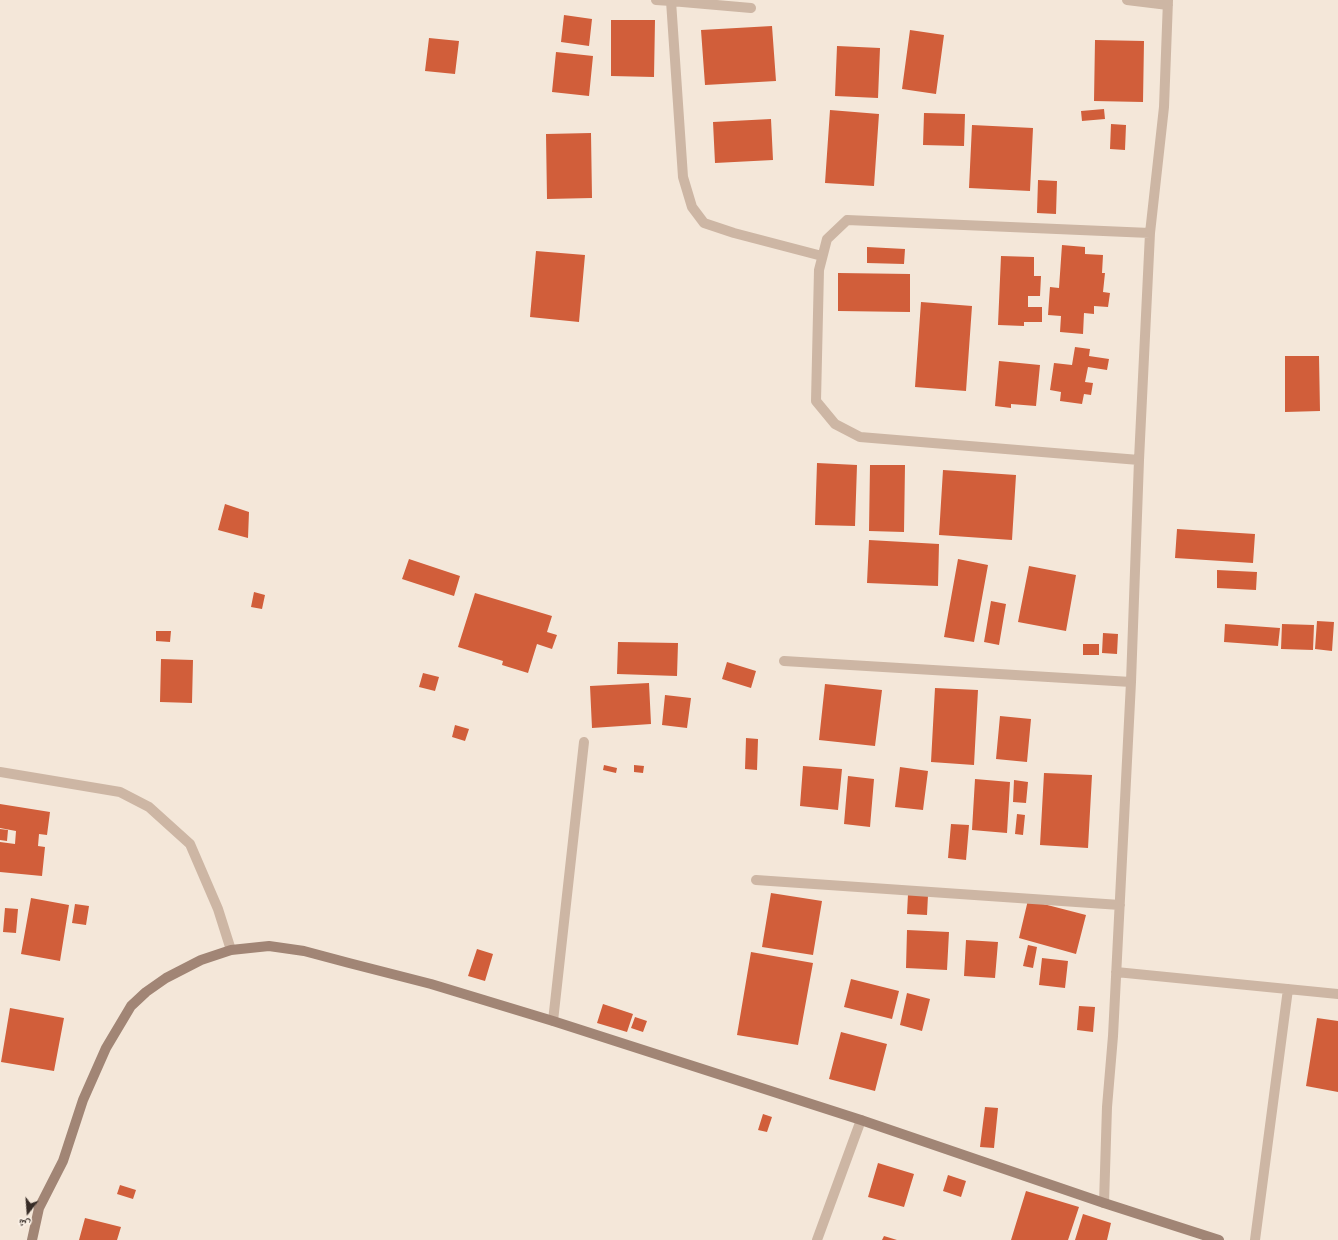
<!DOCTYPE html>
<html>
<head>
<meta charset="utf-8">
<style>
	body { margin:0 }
	#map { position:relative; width:1338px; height:1240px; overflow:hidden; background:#f4e7d9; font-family:"Nunito Sans","Noto Naskh Arabic",sans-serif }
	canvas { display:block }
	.north { position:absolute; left:8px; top:1192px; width:40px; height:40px; -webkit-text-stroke:3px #fbf1e6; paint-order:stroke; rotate:197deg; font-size:11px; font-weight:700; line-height:16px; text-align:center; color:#372c26 }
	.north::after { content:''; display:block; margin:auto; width:14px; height:18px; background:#372c26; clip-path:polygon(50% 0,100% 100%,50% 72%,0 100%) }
</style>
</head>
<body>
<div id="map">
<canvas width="1338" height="1240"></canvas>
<div class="north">ش</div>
</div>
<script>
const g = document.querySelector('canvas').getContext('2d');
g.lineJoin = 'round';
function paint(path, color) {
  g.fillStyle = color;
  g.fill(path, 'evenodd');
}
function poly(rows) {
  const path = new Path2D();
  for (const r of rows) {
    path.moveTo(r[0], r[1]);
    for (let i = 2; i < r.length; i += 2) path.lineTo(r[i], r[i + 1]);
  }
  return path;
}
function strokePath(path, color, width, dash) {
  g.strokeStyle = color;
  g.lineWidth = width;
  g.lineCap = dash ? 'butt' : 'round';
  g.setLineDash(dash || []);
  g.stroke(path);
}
paint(poly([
	[564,15,592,19,589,46,561,42],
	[611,20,655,20,654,77,611,76],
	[772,26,776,81,705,85,701,30],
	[910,30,944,35,936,94,902,89],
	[429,38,459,41,455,74,425,71],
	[1095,40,1144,41,1143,102,1094,101],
	[837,46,880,48,878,98,835,96],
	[556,52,593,56,589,96,552,92],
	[1104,109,1105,119,1082,121,1081,111],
	[830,110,879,114,874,186,825,183],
	[924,113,965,114,964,146,923,145],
	[771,119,773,160,715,163,713,122],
	[1111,124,1126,125,1125,150,1110,149],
	[972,125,1033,128,1030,191,969,188],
	[591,133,592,198,547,199,546,134],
	[1038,180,1057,181,1056,214,1037,213],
	[1062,245,1085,247,1085,254,1103,255,1102,273,1105,273,1103,292,1110,293,1108,307,1094,306,1094,314,1084,313,1083,334,1060,332,1061,316,1048,315,1050,287,1059,288],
	[867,247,905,249,904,264,867,263],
	[536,251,585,255,579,322,530,317],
	[1001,256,1034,257,1034,276,1041,276,1040,296,1028,296,1028,307,1042,307,1042,322,1024,322,1024,326,998,325],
	[838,273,910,274,910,312,838,311],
	[921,302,972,306,966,391,915,387],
	[1075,347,1090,349,1089,356,1109,359,1107,370,1088,367,1085,382,1093,383,1091,395,1084,394,1082,404,1060,401,1061,392,1050,390,1054,363,1072,365],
	[1285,356,1319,356,1320,411,1285,412],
	[999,361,1040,365,1036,406,1011,404,1011,408,995,406],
	[817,463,857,465,855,526,815,525],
	[870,465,905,465,904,532,869,531],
	[943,470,1016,475,1012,540,939,535],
	[225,504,249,512,248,538,218,530],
	[1177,529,1255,534,1253,563,1175,558],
	[869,540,939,544,938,586,867,583],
	[409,559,460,576,454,596,402,579],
	[958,559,988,565,974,642,944,637],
	[1029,566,1076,575,1066,631,1018,622],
	[1217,570,1257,572,1256,590,1217,588],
	[254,592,265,595,262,609,251,607],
	[475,593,552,616,547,632,557,635,552,649,537,644,528,673,502,665,503,661,458,647],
	[991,601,1006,604,999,645,984,642],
	[1317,621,1334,622,1332,651,1315,649],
	[1225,624,1280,628,1278,646,1224,642],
	[1282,624,1314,625,1313,650,1281,649],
	[156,631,171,631,170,642,156,641],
	[1103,633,1118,634,1117,654,1102,653],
	[618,642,678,643,677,676,617,674],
	[1083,644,1099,644,1099,655,1083,655],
	[161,659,193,660,192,703,160,702],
	[727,662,756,671,751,688,722,679],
	[423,673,439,677,435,691,419,687],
	[649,683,651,724,592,728,590,686],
	[825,684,882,690,875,746,819,740],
	[935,688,978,690,974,765,931,762],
	[665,695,691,698,687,728,662,725],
	[1000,716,1031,719,1027,762,996,759],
	[455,725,469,729,465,741,452,737],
	[746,738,758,739,757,770,745,769],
	[604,765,617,768,616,773,603,770],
	[634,765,644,766,643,773,634,772],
	[803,766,842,769,838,810,800,806],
	[900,767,928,771,923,810,895,807],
	[1044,773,1092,775,1088,848,1040,845],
	[848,776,874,779,870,827,844,824],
	[975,779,1010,782,1007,833,972,830],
	[1014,780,1028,782,1026,803,1013,802],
	[0,804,50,812,47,835,39,834,38,846,45,847,42,876,0,872,0,842,15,844,16,831,0,828],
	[1017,814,1025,815,1023,835,1015,834],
	[951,824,969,825,966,860,948,858],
	[0,829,8,830,7,841,0,840],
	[771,893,822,901,813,955,762,947],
	[908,894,928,895,927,915,907,914],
	[31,898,69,905,60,961,21,954],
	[1028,900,1086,915,1076,954,1019,938],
	[75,904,89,906,86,925,72,923],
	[5,908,18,909,16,933,3,932],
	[907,930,949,932,947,970,906,968],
	[966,940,998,942,995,978,964,976],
	[1028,945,1037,947,1033,968,1023,966],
	[477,949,493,954,485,981,468,976],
	[751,952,813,963,798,1045,737,1035],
	[1042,958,1068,961,1065,988,1039,985],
	[851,979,899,991,892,1019,844,1007],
	[907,993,930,999,922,1031,900,1025],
	[603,1004,633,1014,627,1032,597,1023],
	[1079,1006,1095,1007,1093,1032,1077,1030],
	[10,1008,64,1018,54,1071,1,1062],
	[635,1017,647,1021,643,1032,631,1028],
	[1317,1018,1338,1021,1338,1092,1306,1086],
	[841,1032,887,1044,875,1091,829,1079],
	[985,1107,998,1108,994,1148,980,1147],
	[763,1114,772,1117,767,1132,758,1130],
	[878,1163,914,1174,904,1207,868,1197],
	[948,1175,966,1181,961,1197,943,1191],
	[120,1185,136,1190,133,1199,117,1194],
	[1026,1191,1079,1207,1068,1240,1011,1240],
	[1083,1214,1111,1223,1107,1240,1075,1240],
	[85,1218,121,1227,117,1240,79,1240],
	[884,1236,897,1240,882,1240]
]), '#d15e3a');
strokePath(poly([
	[553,1021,584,742]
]), '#cdb6a4', 10);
strokePath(poly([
	[656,0,671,1],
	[1127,0,1168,5],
	[751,8,671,1,683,177,692,207,704,223,734,233,822,256],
	[1139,460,860,437,835,424,816,401,819,270,827,239,847,220,1150,233],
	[784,661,1131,682],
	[0,772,120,792,149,807,190,844,218,909,231,950],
	[756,880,1120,905],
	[1116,972,1338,994],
	[1104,1203,1107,1107,1113,1036,1131,682,1139,460,1150,233,1164,107,1168,0],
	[817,1240,861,1120],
	[1255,1240,1288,989]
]), '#cdb6a4', 10);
strokePath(poly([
	[32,1240,39,1208,63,1161,83,1100,106,1048,131,1006,146,992,166,978,201,960,231,950,269,946,304,951,349,963,431,984,553,1021,861,1120,1104,1203,1219,1240]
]), '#a18575', 10);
</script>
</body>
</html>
